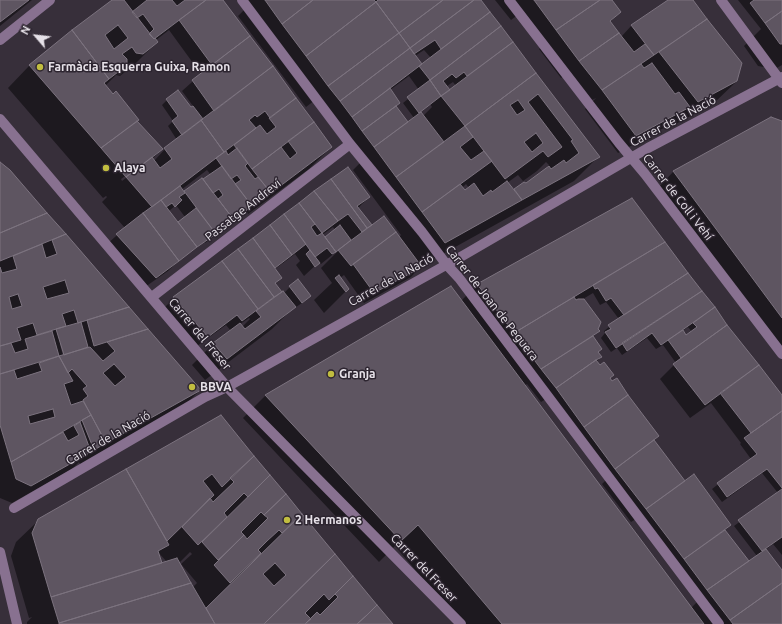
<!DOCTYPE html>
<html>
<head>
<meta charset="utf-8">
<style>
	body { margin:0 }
	#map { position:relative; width:782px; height:624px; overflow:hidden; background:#372f3a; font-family:Ubuntu,sans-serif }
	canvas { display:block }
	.north { position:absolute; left:16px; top:16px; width:40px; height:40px; -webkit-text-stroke:3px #2d2530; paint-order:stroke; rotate:298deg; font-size:11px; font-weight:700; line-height:16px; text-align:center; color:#e6e1e8 }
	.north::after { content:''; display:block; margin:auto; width:14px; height:18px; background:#e6e1e8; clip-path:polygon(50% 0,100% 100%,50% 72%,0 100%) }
</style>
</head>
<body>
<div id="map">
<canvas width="782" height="624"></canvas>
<div class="north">N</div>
</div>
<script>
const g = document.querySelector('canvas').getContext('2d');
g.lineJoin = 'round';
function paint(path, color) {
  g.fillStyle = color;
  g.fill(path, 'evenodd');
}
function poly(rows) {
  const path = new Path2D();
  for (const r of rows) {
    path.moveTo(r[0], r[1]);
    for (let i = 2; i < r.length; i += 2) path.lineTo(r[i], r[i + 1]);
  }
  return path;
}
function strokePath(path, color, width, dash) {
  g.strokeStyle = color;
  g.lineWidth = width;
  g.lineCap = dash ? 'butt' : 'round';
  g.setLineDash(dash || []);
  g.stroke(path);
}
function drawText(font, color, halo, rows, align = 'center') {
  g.font = font + ' Ubuntu,sans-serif';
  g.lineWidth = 3;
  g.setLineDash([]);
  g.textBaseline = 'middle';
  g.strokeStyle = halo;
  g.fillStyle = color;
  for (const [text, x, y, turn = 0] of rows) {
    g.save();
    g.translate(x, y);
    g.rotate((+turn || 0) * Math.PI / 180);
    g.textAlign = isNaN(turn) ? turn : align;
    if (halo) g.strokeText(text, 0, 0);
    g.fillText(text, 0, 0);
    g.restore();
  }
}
paint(poly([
	[0,0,32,0,0,26],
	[114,0,222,0,331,147,309,169,248,214,247,212,205,243,204,241,175,263,175,264,168,271,145,287,106,245,125,228,102,202,107,197,106,196,103,198,8,88,29,66],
	[169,30,201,74,182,91,193,106,191,108,167,100,162,105,173,121,168,126,177,140,165,149,154,161,152,159,162,149,105,86,116,75,120,76,135,64,157,42,156,40],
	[138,167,139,168,122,181,121,179],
	[207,170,211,175,203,181,201,179,183,193,181,190],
	[176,205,185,217,177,223,169,211],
	[239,0,480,0,598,157,574,181,421,266,411,277,364,303,344,275,340,278,348,289,324,313,314,300,332,283,321,268,337,252,337,251,321,264,315,256,314,257,318,263,304,276,296,265,300,261,295,254,275,269,281,277,274,284,278,296,284,293,290,287,305,301,296,307,295,306,272,329,205,380,192,365,214,343,231,331,226,325,197,346,164,308,174,298,315,192,369,197,358,208,371,226,399,237,401,235,353,170,365,158,319,97,306,107,238,16,245,9],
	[424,50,431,58,422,65,415,56],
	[409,76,419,90,403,103,414,118,402,126,406,121,395,106,390,90],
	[453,82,456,86,450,91,447,86],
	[430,104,432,107,423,116,420,112],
	[546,162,549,165,547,167,548,168,526,184,524,183,513,191,507,183,518,175,523,181,537,171],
	[466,184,469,188,464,191,462,188],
	[333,227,335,230,325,238,322,235],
	[249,318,250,319,242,327,240,324],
	[495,0,611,0,620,12,610,22,621,37,632,25,669,0,692,0,740,63,737,81,714,103,676,124,674,121,671,124,618,153,585,109,596,98,592,100,570,72,561,78,539,49,542,46,519,14,511,20],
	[738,0,782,0,782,65,775,69,758,66,744,46,761,29],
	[771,118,782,122,782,359,656,190,673,172],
	[0,163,47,214,200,390,176,414,82,467,79,462,72,469,12,503,0,498],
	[60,344,62,344,66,359,64,360],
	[631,200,782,397,782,555,773,544,765,550,782,572,782,624,461,624,395,546,379,562,243,418,265,396,451,288,461,301,477,285],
	[593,293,600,305,606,302,619,319,604,331,605,333,601,338,611,352,617,348,622,355,647,338,656,349,663,345,676,363,660,379,690,418,711,403,741,443,740,444,751,459,712,489,722,502,762,473,778,493,734,526,757,556,748,562,725,530,730,525,684,482,654,441,658,436,596,362,601,357,597,353,592,337,598,331,583,299],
	[688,327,692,332,686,336,682,331],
	[527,384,541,402,546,399,606,480,602,484,631,522,636,519,703,596,691,608,524,386],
	[221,416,391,624,27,624,27,622,32,617,29,618,11,556,16,542,39,520],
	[157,551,167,562,161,563],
	[190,552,192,554,181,564,197,583,193,587,179,563]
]), '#0007');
const building = poly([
	[0,0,29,0,0,22,0,0],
	[112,0,124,0,154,39,155,38,158,42,143,54,136,53,132,47,122,54,127,59,127,65,109,79,72,30,112,0],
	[118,25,128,38,114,49,105,35,118,25],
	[147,0,172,0,177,6,185,0,206,0,154,39,149,34,154,29,143,14,137,18,132,12,147,0],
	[206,0,223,0,250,36,212,65,179,20,206,0],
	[265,0,313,0,282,24,265,0],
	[313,0,374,0,376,2,306,56,282,24,313,0],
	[378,0,443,0,399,33,376,2,378,0],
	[443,0,474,0,410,48,399,33,443,0],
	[474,0,481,0,490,12,441,49,435,40,414,54,410,48,474,0],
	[534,0,600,0,556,30,534,0],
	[600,0,612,0,621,12,610,21,619,33,579,61,556,30,600,0],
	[668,0,693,0,707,19,654,55,631,25,668,0],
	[754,0,782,0,782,11,765,23,750,3,754,0],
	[376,2,399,33,328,86,306,56,376,2],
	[782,11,782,44,780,44,765,23,782,11],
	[490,12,501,26,430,80,419,66,490,12],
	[707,19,742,63,737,81,698,102,659,52,707,19],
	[501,26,513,42,467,76,464,72,456,78,452,74,443,81,450,90,441,96,430,80,501,26],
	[72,30,109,79,104,83,113,94,116,91,139,120,101,148,29,65,72,30],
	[399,33,410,48,340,101,328,86,399,33],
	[619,33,634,52,645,44,654,55,602,90,579,61,619,33],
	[250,36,273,66,214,111,192,80,250,36],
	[513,42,536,73,465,126,441,96,513,42],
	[410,48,422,64,352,117,340,101,410,48],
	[652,63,675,94,679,92,690,107,636,136,602,90,641,64,644,68,652,63],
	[273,66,296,98,270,118,265,111,257,117,255,115,249,120,256,128,224,152,201,120,273,66],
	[536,73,600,157,522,200,514,189,524,182,526,183,549,166,551,169,564,160,566,163,579,153,571,141,573,140,538,94,528,102,562,147,548,157,543,151,505,179,465,126,536,73],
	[518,100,525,110,517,115,510,105,518,100],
	[536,133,543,143,532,152,524,142,536,133],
	[430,80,441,96,419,113,407,97,430,80],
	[390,88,400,103,362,131,352,117,390,88],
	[178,90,191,107,193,106,203,119,182,135,172,121,178,116,166,99,178,90],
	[296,98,314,122,252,169,234,145,260,125,267,134,276,127,269,118,296,98],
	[396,106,408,122,374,147,362,131,396,106],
	[421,112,444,142,396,177,374,147,421,112],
	[771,117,782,121,782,318,673,171,771,117],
	[201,120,224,152,152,207,126,177,152,157,160,168,172,159,164,148,201,120],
	[137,121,163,149,126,177,101,148,137,121],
	[314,122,332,147,271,193,252,169,281,147,290,159,297,153,288,141,314,122],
	[465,126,473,137,460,147,471,160,484,151,492,161,422,212,396,177,465,126],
	[237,148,248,163,245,166,255,179,258,177,271,193,252,206,235,184,241,180,237,175,231,179,216,158,226,151,228,155,237,148],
	[0,162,10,170,47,213,0,233,0,162],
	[222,166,252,206,234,220,218,199,223,195,219,189,213,193,203,179,222,166],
	[348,167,370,197,357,206,372,225,367,228,331,179,348,167],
	[202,178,234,220,216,234,184,191,202,178],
	[331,179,367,228,362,232,348,214,338,221,314,191,331,179],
	[507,181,522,200,445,243,422,212,460,184,465,190,474,183,483,196,491,190,492,192,507,181],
	[180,186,185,193,179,197,182,200,175,207,172,203,166,207,161,200,180,186],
	[314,191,338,221,322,233,299,203,314,191],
	[632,198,665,242,514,333,477,284,632,198],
	[161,200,197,247,179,261,143,213,161,200],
	[299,203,315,224,311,227,317,236,322,233,336,252,332,254,327,248,315,257,284,214,299,203],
	[196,208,216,234,197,247,178,222,196,208],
	[47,213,66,234,0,261,0,233,47,213],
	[143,213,179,261,156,278,116,234,143,213],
	[284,214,306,244,292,255,270,225,284,214],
	[384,216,396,232,351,266,338,250,384,216],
	[270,225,292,255,275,268,253,238,270,225],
	[340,225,351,240,336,252,325,237,340,225],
	[396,232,422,267,374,293,353,264,396,232],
	[66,234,129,307,78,323,74,310,62,314,66,326,37,335,33,323,17,328,21,340,0,346,0,267,2,273,17,269,13,256,42,244,46,258,57,254,52,240,66,234],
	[65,280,69,293,47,299,43,287,65,280],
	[18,294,22,306,12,309,9,297,18,294],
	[253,238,282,278,275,283,282,292,274,297,238,249,253,238],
	[665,242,688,273,624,315,611,298,606,301,598,288,595,289,593,285,665,242],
	[238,249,274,297,258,309,222,261,238,249],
	[310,250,320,263,315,267,306,254,310,250],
	[222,261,258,309,242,321,237,315,208,337,173,297,222,261],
	[688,273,702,291,616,348,605,332,611,329,608,325,688,273],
	[339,275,349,289,346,292,335,278,339,275],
	[298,279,311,296,302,303,289,286,298,279],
	[451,286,704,624,502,624,418,525,401,541,265,395,451,286],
	[283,291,296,307,227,359,213,343,240,323,245,329,261,317,256,311,283,291],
	[702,291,715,307,661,345,652,333,627,351,622,343,702,291],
	[574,297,576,300,578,299,584,299,601,322,599,327,598,329,600,331,541,369,514,333,574,297],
	[129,307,148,329,94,346,87,320,129,307],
	[715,307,727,325,681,358,668,340,683,330,686,335,697,327,693,323,715,307],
	[81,322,88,347,64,355,56,329,81,322],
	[727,325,759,365,705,405,673,364,727,325],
	[148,329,201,390,106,443,83,400,88,396,83,389,87,386,72,369,68,373,59,356,90,347,103,361,115,351,107,342,148,329],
	[114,364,126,377,115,386,103,373,114,364],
	[52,331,59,356,0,374,0,346,11,343,15,353,28,349,25,339,52,331],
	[593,336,602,349,598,352,602,357,596,360,556,388,541,369,593,336],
	[59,356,73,381,64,384,71,405,83,401,91,415,11,462,0,425,0,374,14,370,17,379,42,371,39,363,59,356],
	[53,409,55,417,30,424,28,416,53,409],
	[596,360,600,365,604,362,614,375,610,378,612,381,617,378,628,395,584,427,556,388,596,360],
	[759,365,782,395,782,411,751,433,720,393,759,365],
	[628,395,659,436,615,469,584,427,628,395],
	[782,411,782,488,767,469,727,497,717,483,757,454,744,438,782,411],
	[91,415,106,443,94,450,82,420,91,415],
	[221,415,254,456,222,487,212,474,203,481,214,495,167,541,126,469,221,415],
	[80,422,91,452,31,486,16,479,11,462,63,432,68,441,79,435,74,426,80,422],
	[654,440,685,481,646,509,615,469,654,440],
	[254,456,270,475,248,497,244,493,224,513,227,517,198,545,182,527,210,498,213,502,234,482,230,478,254,456],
	[126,469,169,545,158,551,162,563,51,597,32,533,38,519,126,469],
	[694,474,731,525,684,559,646,509,694,474],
	[270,475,286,494,264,515,261,512,241,532,244,535,218,560,202,542,270,475],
	[782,489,782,537,762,551,738,520,782,489],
	[286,494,302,514,282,533,279,530,267,541,258,550,261,553,230,583,214,565,244,535,247,539,268,518,264,515,286,494],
	[302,514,335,554,264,624,215,624,206,608,302,514],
	[275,563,286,575,274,586,263,574,275,563],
	[725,530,749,561,707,590,684,559,725,530],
	[766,549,782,570,782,583,730,620,707,590,766,549],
	[335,554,353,576,329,600,324,594,305,613,311,619,305,624,264,624,335,554],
	[177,558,191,583,59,623,51,597,177,558],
	[353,576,377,605,367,615,357,624,305,624,317,612,320,615,338,597,335,594,353,576],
	[191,583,215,624,59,624,59,623,191,583],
	[782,583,782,624,733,624,730,620,782,583],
	[377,605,393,624,357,624,367,615,377,605]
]);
paint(building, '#5e5561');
strokePath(building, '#7c737f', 1);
strokePath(poly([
	[242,0,350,144,422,232,446,264,459,278,719,624],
	[509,0,619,143,645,174,782,354],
	[721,0,782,83],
	[0,40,50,0],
	[0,119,227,387,461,624],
	[152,297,350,144],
	[14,508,205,397,227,387,464,255,648,148,782,77],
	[0,552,17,624]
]), '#887190', 10);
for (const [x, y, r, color] of [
	[40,67,4,"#c1bd40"],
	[106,168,4,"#c1bd40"],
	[331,374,4,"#c1bd40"],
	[192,387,4,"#c1bd40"],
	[287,520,4,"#c1bd40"]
]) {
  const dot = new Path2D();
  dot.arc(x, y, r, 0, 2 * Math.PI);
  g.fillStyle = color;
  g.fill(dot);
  strokePath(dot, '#2d2530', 1.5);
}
drawText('bold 12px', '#e6e1e8', '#2d2530', [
	["Farmàcia Esquerra Guixa, Ramon",48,67],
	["Alaya",114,168],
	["Granja",339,374],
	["BBVA",200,387],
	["2 Hermanos",295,520]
], 'left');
drawText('12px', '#e6e1e8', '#2d2530', [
	["Carrer de la Nació",673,121,-28],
	["Carrer de Coll i Vehí",678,197,52],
	["Passatge Andreví",243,210,-38],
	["Carrer de la Nació",391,280,-29],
	["Carrer de Joan de Peguera",492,303,52],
	["Carrer del Freser",200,334,50],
	["Carrer de la Nació",108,438,-30],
	["Carrer del Freser",424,568,46]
]);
</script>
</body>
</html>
